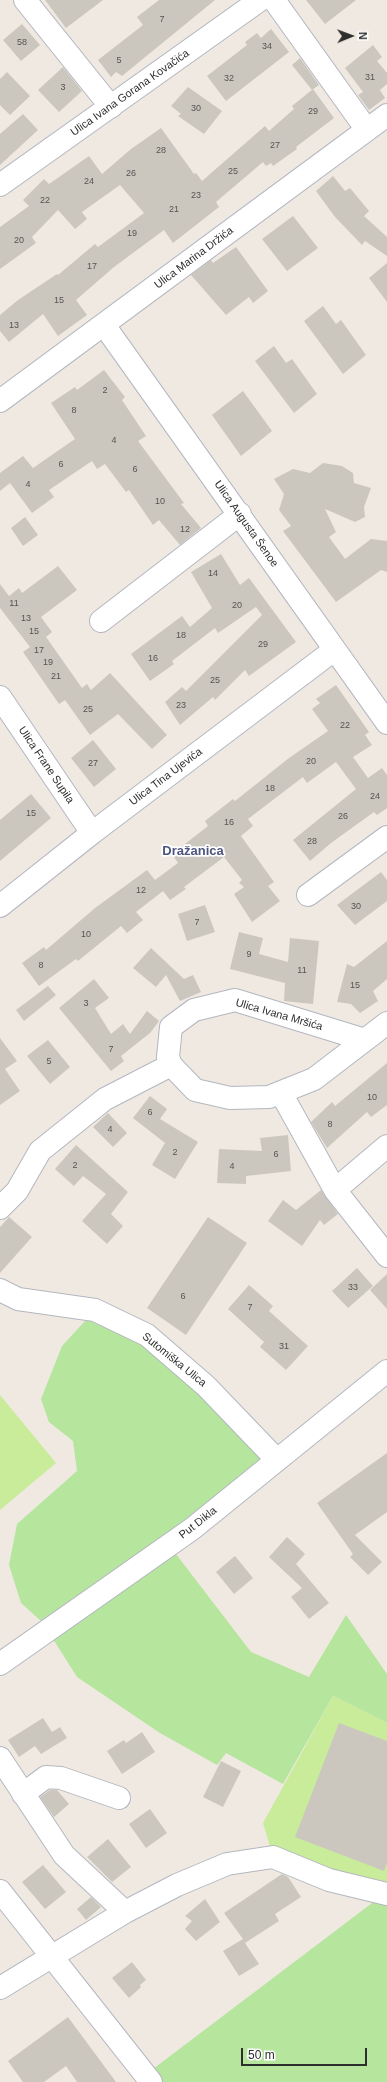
<!DOCTYPE html>
<html>
<head>
<meta charset="utf-8">
<style>
	body { margin:0 }
	#map { position:relative; width:387px; height:2082px; overflow:hidden; background:#efe9e1; font-family:Helvetica,sans-serif }
	canvas { display:block }
	.north { position:absolute; left:331px; top:16px; width:40px; height:40px; -webkit-text-stroke:3px #fff; paint-order:stroke; rotate:89deg; font-size:11px; font-weight:700; line-height:16px; text-align:center; color:#2e2e2e }
	.north::after { content:''; display:block; margin:auto; width:14px; height:18px; background:#2e2e2e; clip-path:polygon(50% 0,100% 100%,50% 72%,0 100%) }
	.scale { position:absolute; left:241px; top:2048px; width:126px; height:18px; box-sizing:border-box; border:2px solid #2e2e2e; border-top:0; padding-left:5px; font-size:12px; line-height:14px; white-space:nowrap; color:#2e2e2e; -webkit-text-stroke:3px #fff; paint-order:stroke }
</style>
</head>
<body>
<div id="map">
<canvas width="387" height="2082"></canvas>
<div class="north">N</div>
<div class="scale">50 m</div>
</div>
<script>
const g = document.querySelector('canvas').getContext('2d');
g.lineJoin = 'round';
function paint(path, color) {
  g.fillStyle = color;
  g.fill(path, 'evenodd');
}
function poly(rows) {
  const path = new Path2D();
  for (const r of rows) {
    path.moveTo(r[0], r[1]);
    for (let i = 2; i < r.length; i += 2) path.lineTo(r[i], r[i + 1]);
  }
  return path;
}
function strokePath(path, color, width, dash) {
  g.strokeStyle = color;
  g.lineWidth = width;
  g.lineCap = dash ? 'butt' : 'round';
  g.setLineDash(dash || []);
  g.stroke(path);
}
function drawText(font, color, halo, rows, align = 'center') {
  g.font = font + ' Helvetica,sans-serif';
  g.lineWidth = 3.5;
  g.setLineDash([]);
  g.textBaseline = 'middle';
  g.strokeStyle = halo;
  g.fillStyle = color;
  for (const [text, x, y, turn = 0] of rows) {
    g.save();
    g.translate(x, y);
    g.rotate((+turn || 0) * Math.PI / 180);
    g.textAlign = isNaN(turn) ? turn : align;
    if (halo) g.strokeText(text, 0, 0);
    g.fillText(text, 0, 0);
    g.restore();
  }
}
paint(poly([
	[95,1310,147,1335,277,1460,169,1545,251,1652,309,1677,346,1615,387,1674,387,1723,333,1696,283,1784,226,1753,217,1765,160,1733,77,1677,48,1631,50,1629,21,1603,9,1565,17,1524,77,1471,73,1441,49,1422,41,1399,62,1346],
	[384,1894,387,1894,387,2082,151,2082,145,2075]
]), '#b6e59e');
paint(poly([
	[0,1395,56,1463,0,1510],
	[333,1696,387,1723,387,1894,273,1857,263,1823]
]), '#c9ec9a');
paint(poly([
	[45,0,103,0,66,28],
	[159,0,215,0,122,76,116,72,111,77,98,60,143,25,137,17],
	[306,0,356,0,325,24],
	[22,24,40,45,21,61,3,40],
	[271,29,289,52,226,101,207,76,247,45,245,42,257,33,261,38],
	[373,45,382,57,377,61,387,73,387,84,380,90,385,98,369,110,358,95,363,92,345,68],
	[300,58,319,85,312,90,292,65],
	[63,67,82,91,59,112,38,90],
	[7,72,30,96,10,115,0,105,0,79],
	[188,87,222,111,204,134,178,116,181,114,171,106],
	[313,89,334,118,296,147,297,149,273,166,271,163,266,166,263,162,216,202,219,207,173,243,164,230,114,267,76,300,87,315,58,336,43,314,9,342,0,331,0,315,18,300,57,274,58,275,95,244,98,247,144,213,120,185,82,212,87,219,75,229,58,210,32,237,36,243,0,269,0,227,29,206,23,200,44,179,49,184,89,156,102,174,131,149,161,128,194,174,196,173,202,181,265,126,269,131,294,109,292,106],
	[23,114,38,130,0,165,0,134],
	[333,176,345,191,350,188,369,211,364,216,387,237,387,256,365,241,362,245,335,217,316,191],
	[293,216,318,248,287,271,262,239],
	[236,247,268,291,253,303,249,297,226,315,191,275,211,260,213,263],
	[387,263,387,302,369,278],
	[323,306,336,324,341,320,366,355,343,374,304,321],
	[274,346,286,363,292,359,317,394,294,413,255,361],
	[104,370,125,397,122,400,146,436,138,441,184,503,181,504,201,528,180,545,159,520,153,525,129,490,126,492,105,464,97,469,92,461,49,490,54,497,32,513,10,483,0,491,0,473,23,456,33,468,75,439,51,403,75,387,77,390],
	[243,391,272,431,241,456,212,415],
	[323,463,342,466,353,473,354,483,371,488,364,507,365,517,355,522,325,509,336,532,329,537,345,559,371,539,387,541,387,572,381,570,336,602,283,531,291,526,279,510,284,494,274,479,293,469,310,473],
	[25,517,38,535,23,546,11,528],
	[221,554,240,585,249,578,296,642,249,676,245,670,215,700,213,697,180,725,165,702,182,687,186,691,262,615,256,607,218,633,215,628,172,661,174,664,150,681,131,654,182,616,190,627,212,608,191,572],
	[58,566,77,590,41,617,52,632,46,637,82,688,87,684,91,690,110,673,167,735,152,749,118,714,90,735,65,700,59,704,23,652,30,647,0,608,0,584,9,596,19,588,22,593],
	[336,685,369,732,365,735,372,745,353,757,368,778,382,768,387,775,387,808,377,815,374,812,331,843,310,861,293,840,356,789,336,762,307,783,303,777,248,819,253,826,241,836,274,882,268,886,280,901,252,922,234,894,244,887,239,883,242,880,224,857,184,887,186,889,170,900,163,891,136,912,143,920,127,933,121,926,78,961,76,959,39,986,22,963,44,947,46,950,95,908,147,870,155,880,178,863,172,854,208,826,205,821,233,799,235,801,289,758,328,731,312,709,320,703,316,699],
	[93,740,116,769,94,787,71,758],
	[31,794,51,818,0,861,0,820],
	[381,872,387,880,387,901,355,925,337,905],
	[205,905,215,932,187,941,178,914],
	[239,932,263,938,259,954,288,962,290,938,319,941,313,1004,284,1001,285,983,230,969],
	[387,941,387,979,373,991,378,1001,360,1013,351,1004,337,1002,347,964,354,967],
	[151,948,184,979,193,975,201,992,180,1001,166,975,156,987,133,968],
	[94,979,109,998,95,1008,111,1034,123,1024,130,1034,147,1011,159,1021,150,1033,121,1056,124,1061,111,1071,59,1008],
	[48,986,56,995,24,1021,16,1010],
	[0,1038,17,1061,5,1069,20,1091,0,1105],
	[48,1040,70,1067,50,1084,27,1056],
	[387,1063,387,1105,371,1117,367,1112,327,1148,311,1122,332,1102,335,1106],
	[150,1096,167,1109,160,1119,198,1142,175,1179,152,1165,165,1143,133,1118],
	[108,1113,127,1133,113,1147,93,1127],
	[288,1135,291,1171,246,1176,246,1184,217,1183,219,1149,262,1151,260,1138],
	[76,1145,128,1192,111,1214,123,1226,107,1244,82,1221,106,1194,83,1176,74,1186,55,1169],
	[321,1190,338,1214,324,1225,320,1220,302,1246,268,1221,283,1200,296,1210],
	[9,1217,32,1237,0,1273,0,1227],
	[208,1217,247,1243,186,1335,147,1308],
	[357,1268,373,1286,348,1308,332,1291],
	[387,1274,387,1309,370,1290],
	[249,1285,273,1306,269,1311,308,1346,286,1370,260,1347,264,1342,228,1309],
	[387,1453,387,1512,355,1535,382,1562,368,1575,350,1557,353,1554,317,1503],
	[287,1537,305,1554,296,1564,329,1603,309,1619,291,1597,302,1588,269,1557],
	[235,1556,253,1578,234,1594,216,1572],
	[43,1718,52,1732,60,1727,67,1738,41,1754,35,1746,19,1757,8,1740],
	[339,1723,387,1741,387,1863,384,1871,295,1837],
	[142,1732,155,1752,122,1774,107,1751,124,1740,126,1743],
	[221,1761,241,1771,223,1807,203,1797],
	[50,1790,57,1790,69,1804,54,1817,40,1797],
	[150,1809,167,1833,146,1848,129,1824],
	[108,1839,131,1867,112,1882,87,1857],
	[43,1865,66,1892,45,1909,22,1882],
	[282,1874,288,1877,301,1897,275,1914,279,1921,245,1943,259,1964,239,1976,223,1951,243,1939,224,1913],
	[91,1897,101,1907,86,1920,77,1909],
	[205,1899,220,1922,196,1941,185,1929,192,1921,185,1916],
	[132,1962,146,1980,140,1985,141,1987,129,1998,112,1978],
	[68,2017,116,2082,77,2082,66,2066,44,2082,23,2082,8,2061]
]), '#cbc7bf');
const minor = poly([
	[25,0,111,107],
	[274,0,367,130],
	[0,185,260,0],
	[104,325,387,723],
	[0,401,387,115],
	[101,621,240,514],
	[0,697,92,833],
	[308,895,387,837],
	[0,906,92,833,334,650],
	[365,1040,235,1000,194,1010,171,1027,168,1057,171,1065,195,1090,230,1098,269,1097,314,1079,365,1040,387,1023],
	[281,1093,335,1190],
	[387,1146,335,1190,387,1256],
	[0,1208,17,1191,40,1151,105,1099,171,1065],
	[0,1290,18,1299,95,1310,147,1335,206,1386,277,1460],
	[0,1664,192,1529,387,1371],
	[0,1758,64,1855,125,1912],
	[23,1794,46,1777,61,1778,119,1798],
	[0,1891,151,2082],
	[0,1988,125,1912,177,1885,227,1864,273,1857,329,1880,387,1894]
]);
strokePath(minor, '#b4b7c1', 24);
strokePath(minor, '#fff', 22);
drawText('9px', '#555452', null, [
	["7",162,20],
	["58",22,43],
	["34",267,47],
	["5",119,61],
	["31",370,78],
	["32",229,79],
	["3",63,88],
	["30",196,109],
	["29",313,112],
	["27",275,146],
	["28",161,151],
	["25",233,172],
	["26",131,174],
	["24",89,182],
	["23",196,196],
	["22",45,201],
	["21",174,210],
	["19",132,234],
	["20",19,241],
	["17",92,267],
	["15",59,301],
	["13",14,326],
	["2",105,391],
	["8",74,411],
	["4",114,441],
	["6",61,465],
	["6",135,470],
	["4",28,485],
	["10",160,502],
	["12",185,530],
	["14",213,574],
	["11",14,604],
	["20",237,606],
	["13",26,619],
	["15",34,632],
	["18",181,636],
	["29",263,645],
	["17",39,651],
	["16",153,659],
	["19",48,663],
	["21",56,677],
	["25",215,681],
	["23",181,706],
	["25",88,710],
	["22",345,726],
	["20",311,762],
	["27",93,764],
	["18",270,789],
	["24",375,797],
	["15",31,814],
	["26",343,817],
	["16",229,823],
	["28",312,842],
	["12",141,891],
	["30",356,907],
	["7",197,923],
	["10",86,935],
	["9",249,955],
	["8",41,966],
	["11",302,971],
	["15",355,986],
	["3",86,1004],
	["7",111,1050],
	["5",49,1062],
	["10",372,1098],
	["6",150,1113],
	["8",330,1125],
	["4",110,1130],
	["2",175,1153],
	["6",276,1155],
	["2",75,1166],
	["4",232,1167],
	["33",353,1288],
	["6",183,1297],
	["7",250,1308],
	["31",284,1347]
]);
drawText('11px', '#2e2e2e', '#fff', [
	["Ulica Ivana Gorana Kovačića",130,93,-35],
	["Ulica Marina Držića",194,258,-37],
	["Ulica Augusta Šenoe",246,524,55],
	["Ulica Frane Supila",46,765,56],
	["Ulica Tina Ujevića",166,777,-37],
	["Ulica Ivana Mršića",279,1015,16],
	["Sutomiška Ulica",174,1360,39],
	["Put Dikla",198,1523,-38]
]);
drawText('bold 13px', '#4d5680', '#fff', [
	["Dražanica",193,851]
]);
</script>
</body>
</html>
